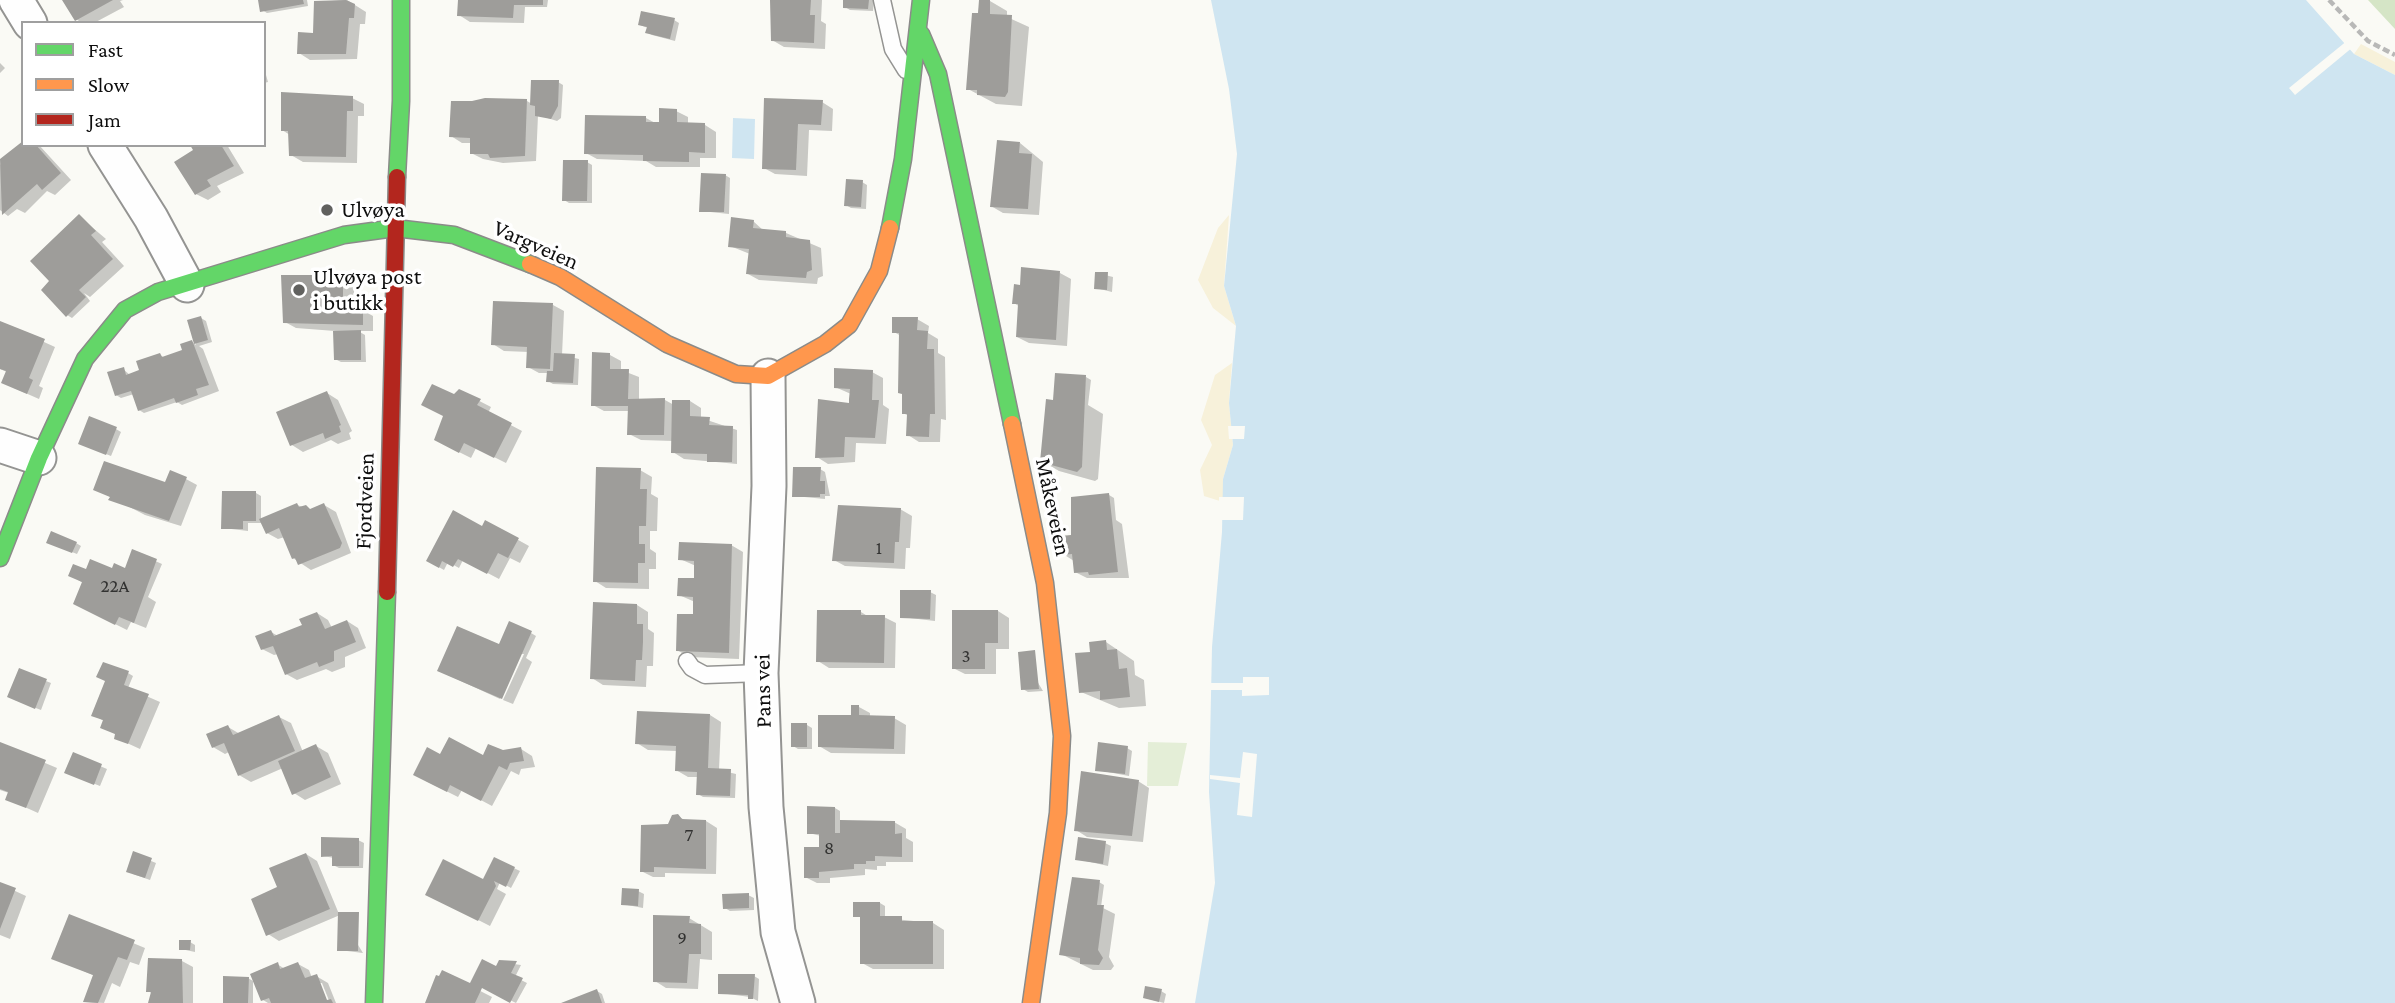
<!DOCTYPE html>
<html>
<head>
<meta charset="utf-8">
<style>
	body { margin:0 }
	#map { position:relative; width:2395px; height:1003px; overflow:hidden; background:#fafaf5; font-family:"Crimson Pro",serif }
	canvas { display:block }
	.legend { position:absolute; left:21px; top:21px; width:245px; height:126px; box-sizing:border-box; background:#fff; border:2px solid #9f9f9f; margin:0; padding:9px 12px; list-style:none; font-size:21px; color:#0e0e0e }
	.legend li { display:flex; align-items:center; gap:14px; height:35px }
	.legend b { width:35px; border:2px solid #9f9f9f }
</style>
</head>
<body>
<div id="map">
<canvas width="2395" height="1003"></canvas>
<ul class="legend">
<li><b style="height:9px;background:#63d668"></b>Fast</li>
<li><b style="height:9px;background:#ff974d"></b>Slow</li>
<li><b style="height:9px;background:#b3261e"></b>Jam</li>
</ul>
</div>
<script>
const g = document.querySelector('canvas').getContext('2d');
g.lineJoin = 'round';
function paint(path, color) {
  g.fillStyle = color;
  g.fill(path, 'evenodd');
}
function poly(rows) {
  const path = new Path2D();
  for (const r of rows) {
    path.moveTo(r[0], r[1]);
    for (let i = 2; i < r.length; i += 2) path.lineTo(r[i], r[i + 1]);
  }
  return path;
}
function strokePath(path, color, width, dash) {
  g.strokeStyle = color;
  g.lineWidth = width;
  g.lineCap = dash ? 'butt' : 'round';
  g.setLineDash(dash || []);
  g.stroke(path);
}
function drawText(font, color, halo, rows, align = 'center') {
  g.font = font + ' "Crimson Pro",serif';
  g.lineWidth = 7;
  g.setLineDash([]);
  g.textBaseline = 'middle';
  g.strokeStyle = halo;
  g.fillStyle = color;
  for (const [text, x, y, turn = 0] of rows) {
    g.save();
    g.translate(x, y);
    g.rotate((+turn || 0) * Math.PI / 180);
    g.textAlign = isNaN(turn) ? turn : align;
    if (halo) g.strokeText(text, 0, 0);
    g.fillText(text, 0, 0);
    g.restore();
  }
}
paint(poly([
	[1148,742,1187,743,1178,786,1147,786]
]), '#e4eed7');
paint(poly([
	[2368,0,2395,0,2395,29]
]), '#d5e5c6');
paint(poly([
	[2361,44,2395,62,2395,75,2354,54],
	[1229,215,1224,286,1236,326,1213,308,1198,280,1218,228],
	[1232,363,1229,403,1233,445,1223,479,1223,502,1204,496,1200,470,1212,445,1201,420,1215,375]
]), '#f7f1da');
paint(poly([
	[1211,0,2306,0,2354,54,2395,75,2395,1003,1195,1003,1215,883,1209,792,1212,647,1222,532,1223,479,1233,445,1229,403,1236,326,1224,286,1237,154,1229,89],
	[733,118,755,119,754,159,732,158]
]), '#cfe5f1');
paint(poly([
	[2348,40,2353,47,2295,95,2289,88],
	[1228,426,1245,426,1244,439,1229,439],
	[1219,497,1244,497,1243,520,1219,520],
	[1243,677,1269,677,1269,695,1242,696,1242,690,1208,690,1208,683,1243,683],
	[1243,752,1257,754,1252,817,1237,815,1240,783,1210,779,1210,775,1240,778]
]), '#fafaf5');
paint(poly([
	[66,0,123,0,120,1,124,7,94,23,82,23,76,19],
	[260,0,307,0,308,6,267,13,262,10],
	[347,0,366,12,365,24,360,24,357,59,310,60,299,53,315,34,316,2],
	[460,0,548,0,547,7,525,7,524,23,470,22,459,15],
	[773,0,822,0,821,21,826,24,825,49,784,47,772,40],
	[845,0,874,0,873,11,850,10,845,7],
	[980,0,990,1,1007,11,1007,17,1029,27,1022,106,996,104,968,89],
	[674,20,679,23,675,41,652,35,647,32,648,28,640,25],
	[0,63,5,68,0,73],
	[264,68,268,82,264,83],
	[558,82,563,85,561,118,557,121,538,115,536,161,503,163,483,159,471,153,472,143,462,143,451,136,472,103,527,101,532,104],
	[352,98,364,104,364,116,358,116,357,163,303,162,291,155,290,135,282,130],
	[766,100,822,102,833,109,832,131,809,130,807,176,775,174,764,168],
	[676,111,688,117,688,125,705,125,716,132,716,158,700,158,700,167,656,167,646,161,597,159,586,153,646,118,657,124],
	[23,143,39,145,71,180,55,195,47,191,25,213,17,209,8,216,0,210,0,165],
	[1020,143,1043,162,1039,215,1003,213,991,206],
	[192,145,227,145,244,173,217,186,221,192,208,200,196,194,196,151],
	[587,162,592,165,592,203,569,203,564,200],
	[725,175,730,178,729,214,701,211],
	[862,182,867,185,866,209,851,208,846,205],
	[80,217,106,239,102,242,124,266,90,297,84,293,90,301,72,318,67,315,52,281],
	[753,221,764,231,786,233,821,248,823,276,818,278,817,284,759,280,748,274,750,254,730,246],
	[1060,273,1071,279,1067,346,1029,343,1017,337,1020,307,1014,303,1022,287],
	[1097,273,1113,277,1112,292,1096,288],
	[343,277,354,284,354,310,362,310,373,316,373,331,358,331,365,335,366,362,341,362,335,359,335,331,296,328,285,322],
	[553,305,564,311,562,355,579,359,578,385,553,384,548,381,548,373,539,373,528,367,529,352,504,351,493,344],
	[201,318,206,321,212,342,199,346,203,349,219,391,182,405,177,402,144,413,139,410,134,394,121,398,116,395,123,369,130,375,142,371,160,355,165,358,185,351,192,342,196,345,189,321],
	[917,319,929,326,928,333,938,339,938,353,945,357,946,420,941,419,940,442,919,442,908,435,909,416,903,413,901,336,894,332],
	[0,322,55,347,39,386,43,388,39,399,14,388,7,372,0,369],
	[610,355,621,361,621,370,639,377,639,401,665,400,674,405,690,401,701,408,701,418,737,430,737,464,684,459,673,452,673,441,641,440,629,434,629,411,604,411,593,405],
	[872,372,883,378,883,405,889,409,886,444,856,443,855,462,828,464,817,457,850,405,851,394,835,387],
	[1086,377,1091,380,1088,405,1103,414,1098,479,1095,481,1059,471,1042,461,1055,402],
	[460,391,491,407,488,413,522,431,506,463,476,448,471,458,447,446,446,416],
	[327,393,338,400,352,431,349,433,351,439,338,444,331,440,303,452,292,445],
	[116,429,121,432,111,456,86,446],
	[820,469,825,472,830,496,825,496,825,499,794,496],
	[640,470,652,477,651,494,658,498,657,531,650,531,650,549,656,553,656,569,649,569,649,589,606,588,595,581],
	[186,479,197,485,181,526,145,515,95,489,166,485],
	[256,493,261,496,261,520,297,505,312,510,324,505,336,512,351,553,311,570,293,558,285,537,278,539,267,533,263,523,248,523,248,531,223,528],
	[1109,495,1114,498,1116,520,1122,524,1129,578,1087,578,1075,572,1074,561,1063,554,1073,536],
	[900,509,912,516,910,548,906,548,905,569,845,566,834,560],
	[486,522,529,546,520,563,510,558,499,579,463,560,459,568,448,562,444,570,428,561,483,528],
	[76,543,81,546,77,554,54,545],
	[731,545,743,552,739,659,689,657,677,650,694,616,695,602,679,595,695,580,696,566,680,559],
	[133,551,162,564,148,597,156,602,146,628,131,622,127,630,87,610,83,583,70,575,126,570],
	[930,592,936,595,935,621,901,617],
	[637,605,648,612,648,629,654,633,653,666,647,666,646,687,603,685,592,678],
	[998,611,1009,618,1009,649,996,649,996,674,965,674,953,668],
	[861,612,869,617,884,617,896,623,895,668,829,668,818,661],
	[317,613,328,620,332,628,347,621,358,628,366,648,345,657,345,667,332,672,326,669,297,680,286,674,278,654,274,655,262,649,271,632,278,636,304,626],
	[531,633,536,636,526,658,532,662,513,704,503,700,524,654,520,654,500,699,439,671],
	[1106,642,1134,661,1135,675,1144,680,1146,706,1119,708,1081,692,1092,654],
	[1020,653,1043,691,1028,692,1023,689],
	[128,673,133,676,128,688,160,702,140,749,116,738,117,735,102,727,104,721,93,715],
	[46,681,51,683,41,710,15,700],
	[859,707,870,713,870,717,894,718,906,725,905,754,831,753,819,746,853,717],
	[710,715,721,722,719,770,736,774,735,798,703,797,698,794,698,777,688,777,676,770,677,751,648,750,637,743],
	[279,717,291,723,303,752,316,746,328,753,341,784,305,800,294,793,283,768,251,782,239,775,229,752,225,754,213,747,228,727,240,734],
	[807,725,812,728,812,749,798,749,793,746],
	[0,744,57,768,38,813,7,799,9,793,0,790],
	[1127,748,1132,751,1129,776,1097,770],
	[521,749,532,756,535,767,521,769,519,775,511,771,492,806,462,790,458,797,426,781,441,756,484,757],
	[74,755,107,769,100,786,72,775],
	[1138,781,1149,788,1143,842,1087,837,1076,830],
	[835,808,840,811,840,822,894,822,906,829,906,838,913,842,913,862,886,862,886,866,877,866,877,870,865,869,865,875,830,878,830,883,817,883,805,877,821,849,821,836,809,833],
	[678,816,686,821,706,821,717,828,716,874,665,873,665,877,653,877,641,871],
	[358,840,364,843,363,868,339,868,333,865,334,858,323,856],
	[1105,843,1111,846,1108,866,1077,859],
	[134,854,156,863,150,880,133,874],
	[306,854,317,861,339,914,363,953,339,950,340,915,279,941,268,934,280,888],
	[495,859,520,871,511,888,500,882,497,889,506,894,490,926,439,900,491,885],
	[1099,882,1104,885,1101,907,1115,914,1109,957,1114,966,1111,970,1093,970,1061,954,1068,903,1077,904],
	[0,884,26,896,10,939,0,935],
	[638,891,644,894,643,908,622,904],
	[748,895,754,898,754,910,730,911,725,908],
	[880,903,885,906,885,918,933,923,944,930,944,969,873,969,862,963,860,919],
	[70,917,145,948,139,965,130,962,120,987,112,983,104,1003,85,1002,95,976,53,958],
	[689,918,712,932,712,960,700,959,698,989,666,988,655,981],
	[190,942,195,945,195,952,181,949],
	[182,961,193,967,193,1003,149,1003,153,994,148,991],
	[500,962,521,965,515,977,527,983,516,1003,473,982,497,968],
	[277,964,285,969,298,964,309,970,312,978,316,976,328,983,336,1003,330,1003,322,983,318,983,327,1003,268,1003,263,1000],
	[443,972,492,997,489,1003,427,1003],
	[754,976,759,979,758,1001,750,997,720,993],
	[248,978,253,981,253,1003,224,1003],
	[597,991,602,994,605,1003,566,1003],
	[1161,991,1166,994,1164,1003,1145,998]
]), '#0003');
paint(poly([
	[62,0,113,0,75,21],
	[258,0,303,0,304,4,260,12],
	[346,0,355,4,354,18,349,18,346,54,297,54,298,32,313,33,314,1],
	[458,0,543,0,543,5,514,5,513,18,457,16],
	[770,0,811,0,810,15,815,15,814,43,771,41],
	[843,0,869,0,868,9,843,8],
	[979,0,990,0,990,14,1012,15,1008,92,1005,97,977,95,977,90,966,90,972,13,978,13],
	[641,11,675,18,670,39,645,33,647,27,638,25],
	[531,80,559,80,558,106,551,119,535,116,535,106,530,105],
	[281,92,353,96,353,111,347,111,346,157,289,156,288,131,281,131],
	[485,98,527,99,525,156,490,158,488,154,470,154,470,138,449,137,451,101,472,101],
	[764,98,823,100,821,125,798,124,796,170,762,169],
	[659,108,677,109,677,122,705,123,705,153,689,152,689,162,643,161,643,155,584,154,585,115,646,116,646,122,659,122],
	[997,140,1020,142,1019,153,1032,154,1028,209,990,207],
	[23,141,23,145,36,145,61,173,42,190,37,184,2,215,0,159],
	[190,145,221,145,234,166,207,180,211,186,195,195,174,162,193,150],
	[563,160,588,160,587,201,562,201],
	[701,173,726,174,724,212,699,212],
	[846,179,863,180,861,207,844,206],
	[79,214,96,231,91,235,113,259,79,290,86,297,66,317,41,290,49,281,30,261],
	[731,217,754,220,753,228,786,231,786,237,810,240,812,270,807,272,806,278,746,274,749,249,728,247],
	[1021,267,1060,271,1056,340,1016,337,1018,304,1012,304,1014,284,1020,285],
	[1095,272,1108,272,1107,290,1094,289],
	[281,275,343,275,343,308,363,308,363,325,283,323],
	[493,301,553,303,550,369,526,368,527,347,491,345],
	[201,316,208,340,194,344,187,320],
	[892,317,918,317,917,330,928,331,927,349,934,349,935,414,930,414,929,437,906,436,907,414,902,414,902,394,898,393,899,333,892,333],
	[0,321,45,339,29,378,33,380,27,394,1,383,6,371,0,369],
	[361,330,361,360,334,360,333,331],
	[192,340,209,385,196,389,198,395,176,403,174,398,138,411,131,391,115,396,107,372,124,367,126,375,139,370,136,361,160,353,162,357,182,350,180,344],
	[592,352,610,353,610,369,629,369,628,399,665,398,664,435,627,435,628,406,591,406],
	[554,353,575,354,573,383,546,382,547,371,553,371],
	[834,368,873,370,872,400,879,400,875,438,845,437,844,457,815,458,818,399,849,403,849,399,850,389,834,388],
	[1055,373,1086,375,1082,467,1077,472,1040,462,1046,399,1053,400],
	[432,384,454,394,459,389,481,399,477,405,512,423,494,458,464,443,459,453,434,440,443,416,421,405],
	[327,391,341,425,339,426,341,432,325,439,323,433,290,446,276,412],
	[672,400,690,400,690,416,710,417,709,425,733,426,732,462,707,462,707,454,671,453],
	[89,416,117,427,106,455,78,444],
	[104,461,165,482,170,470,187,477,169,521,108,500,110,497,93,490],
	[596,467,641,468,640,489,647,489,646,526,639,526,639,544,645,544,645,563,638,563,638,583,593,582],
	[793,467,821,467,820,481,825,481,825,494,820,494,820,497,792,497],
	[222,491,256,491,256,521,243,521,243,529,221,529],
	[1109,493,1118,572,1089,575,1088,572,1074,573,1072,554,1062,555,1060,536,1071,535,1071,497],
	[297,503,299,507,306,505,310,509,324,503,342,543,340,548,298,565,295,558,292,559,279,528,266,534,259,519],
	[838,505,901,508,899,542,895,542,894,563,832,561],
	[453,510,482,526,485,520,519,538,508,558,498,553,487,574,458,559,453,567,442,561,439,568,426,561],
	[51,531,77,542,72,553,46,543],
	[679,542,732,544,729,653,676,651,677,614,693,614,693,597,677,596,678,578,694,578,694,561,678,560],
	[132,549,157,559,134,623,119,617,115,625,73,604,82,582,68,576,73,564,86,569,90,559,112,568,114,563,125,568],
	[900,590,931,590,930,619,900,618],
	[593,602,637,604,637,624,643,624,643,642,642,660,636,660,635,681,590,679],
	[817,610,861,610,861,615,885,615,884,663,816,662],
	[952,610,998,610,998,643,985,643,985,669,952,669],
	[317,612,325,629,347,620,356,642,334,651,334,661,319,667,317,662,285,675,273,646,261,650,255,636,271,630,274,636,302,625,299,619],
	[509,621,532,631,502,699,437,671,457,626,499,644],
	[1106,640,1107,650,1117,649,1119,669,1127,668,1130,697,1100,700,1100,691,1079,693,1075,653,1090,652,1089,642],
	[1035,650,1039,689,1021,690,1018,652],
	[103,662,129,671,124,685,149,694,128,744,114,739,115,734,100,728,103,720,91,716,105,681,96,677],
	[19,668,47,679,35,709,7,697],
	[851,705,859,705,859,715,895,716,894,749,818,747,818,715,851,715],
	[637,711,710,714,708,768,731,769,730,796,696,795,697,772,675,771,676,746,635,744],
	[279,715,295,751,238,776,224,743,212,748,206,734,228,725,233,735],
	[791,723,807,723,807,747,791,747],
	[449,737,483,755,488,744,503,750,521,747,524,761,510,763,507,770,499,766,481,801,450,785,447,792,413,775,427,747,440,754],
	[0,742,46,760,26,808,5,800,8,792,0,789],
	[1098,742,1128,746,1125,774,1095,771],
	[316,744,331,777,292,795,278,761],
	[73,752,102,764,94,785,64,773],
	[1081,771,1139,780,1132,836,1074,831],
	[807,806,835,807,835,833,840,833,840,820,895,821,895,834,902,833,902,857,875,856,875,861,866,861,866,864,854,864,854,869,819,872,819,878,804,878,804,847,819,847,819,834,807,834],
	[678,814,682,819,706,820,706,869,654,867,654,872,640,872,641,825,668,824,672,815],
	[321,837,359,838,359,866,332,866,332,856,321,857],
	[1078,837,1106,841,1103,864,1075,860],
	[133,851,152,858,145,878,126,872],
	[306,853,330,909,266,936,251,899,277,887,269,868],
	[494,857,515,867,506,887,494,881,496,886,478,921,425,895,443,859,483,879],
	[1072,877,1100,880,1097,905,1104,905,1098,950,1103,958,1099,965,1080,964,1080,958,1059,955],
	[0,882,16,888,0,929],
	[622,888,639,889,638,906,621,905],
	[749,893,749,908,723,909,722,894],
	[853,902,880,902,880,916,902,916,902,921,933,921,933,964,860,964,860,917,853,917],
	[338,912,359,912,358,951,337,951],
	[69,914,135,940,127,960,118,957,98,1003,83,1002,93,975,51,959],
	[653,915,690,916,689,923,701,924,701,954,689,954,687,983,653,982],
	[179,940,191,940,190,950,179,950],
	[148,958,182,959,183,1003,148,1003,151,992,146,992],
	[482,959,496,966,499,960,517,961,511,973,523,978,510,1003,482,988,475,1003,425,1003,436,975,439,976,442,970,470,983],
	[278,962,280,969,298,962,305,978,317,974,327,1000,331,999,333,1003,271,1003,269,998,261,1001,250,974],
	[718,974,755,974,753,999,748,999,748,995,718,994],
	[223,976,249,977,248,1003,223,1003],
	[1145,986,1162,989,1159,1002,1143,998],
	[597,989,602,1003,561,1003]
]), '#9e9d9a');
const lane = poly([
	[882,0,893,49,906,70],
	[687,661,692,668,705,675,761,673]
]);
const street = poly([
	[16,0,30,23],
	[105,145,151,218,187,285],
	[768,376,769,486,761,673,766,807,778,932,798,1003],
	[0,445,39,458]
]);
const fast = poly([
	[921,34,938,74,1012,424],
	[397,177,401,101,401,0],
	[890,228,903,159,921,0],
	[0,558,39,458,85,359,125,310,158,292,344,235,395,228,454,235,530,264],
	[374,1003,387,592]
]);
const slow = poly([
	[530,264,560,277,667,344,736,374,768,376,825,344,849,325,879,271,890,228],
	[1012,424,1045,583,1062,736,1058,813,1031,1003]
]);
const jam = poly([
	[387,592,397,177]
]);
strokePath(lane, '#949492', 19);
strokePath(street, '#949492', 37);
strokePath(fast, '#8b8b89', 19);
strokePath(slow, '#8b8b89', 19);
strokePath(jam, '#8b8b89', 19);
strokePath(poly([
	[2329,0,2368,41,2395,55]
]), '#b8b8b7', 4.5, [7, 3.5]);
strokePath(lane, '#fefefe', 16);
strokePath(street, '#fefefe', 33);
strokePath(fast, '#63d668', 16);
strokePath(slow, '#ff974d', 16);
strokePath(jam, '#b3261e', 16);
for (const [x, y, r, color] of [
	[327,210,7,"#61615f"],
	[299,290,7,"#61615f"]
]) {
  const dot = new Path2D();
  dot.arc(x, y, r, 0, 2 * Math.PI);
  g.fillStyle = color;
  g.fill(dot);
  strokePath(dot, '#fff', 2.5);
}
drawText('19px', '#323231', null, [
	["1",879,548],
	["22A",115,586],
	["3",966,656],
	["7",689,835],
	["8",829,848],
	["9",682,938]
]);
drawText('23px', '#0e0e0e', '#fff', [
	["Ulvøya",341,210],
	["Ulvøya post",313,277],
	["i butikk",313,303]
], 'left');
drawText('23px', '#0e0e0e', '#fff', [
	["Vargveien",536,245,24],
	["Fjordveien",365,501,-88],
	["Måkeveien",1053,507,78],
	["Pans vei",763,691,-91]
]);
</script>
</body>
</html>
